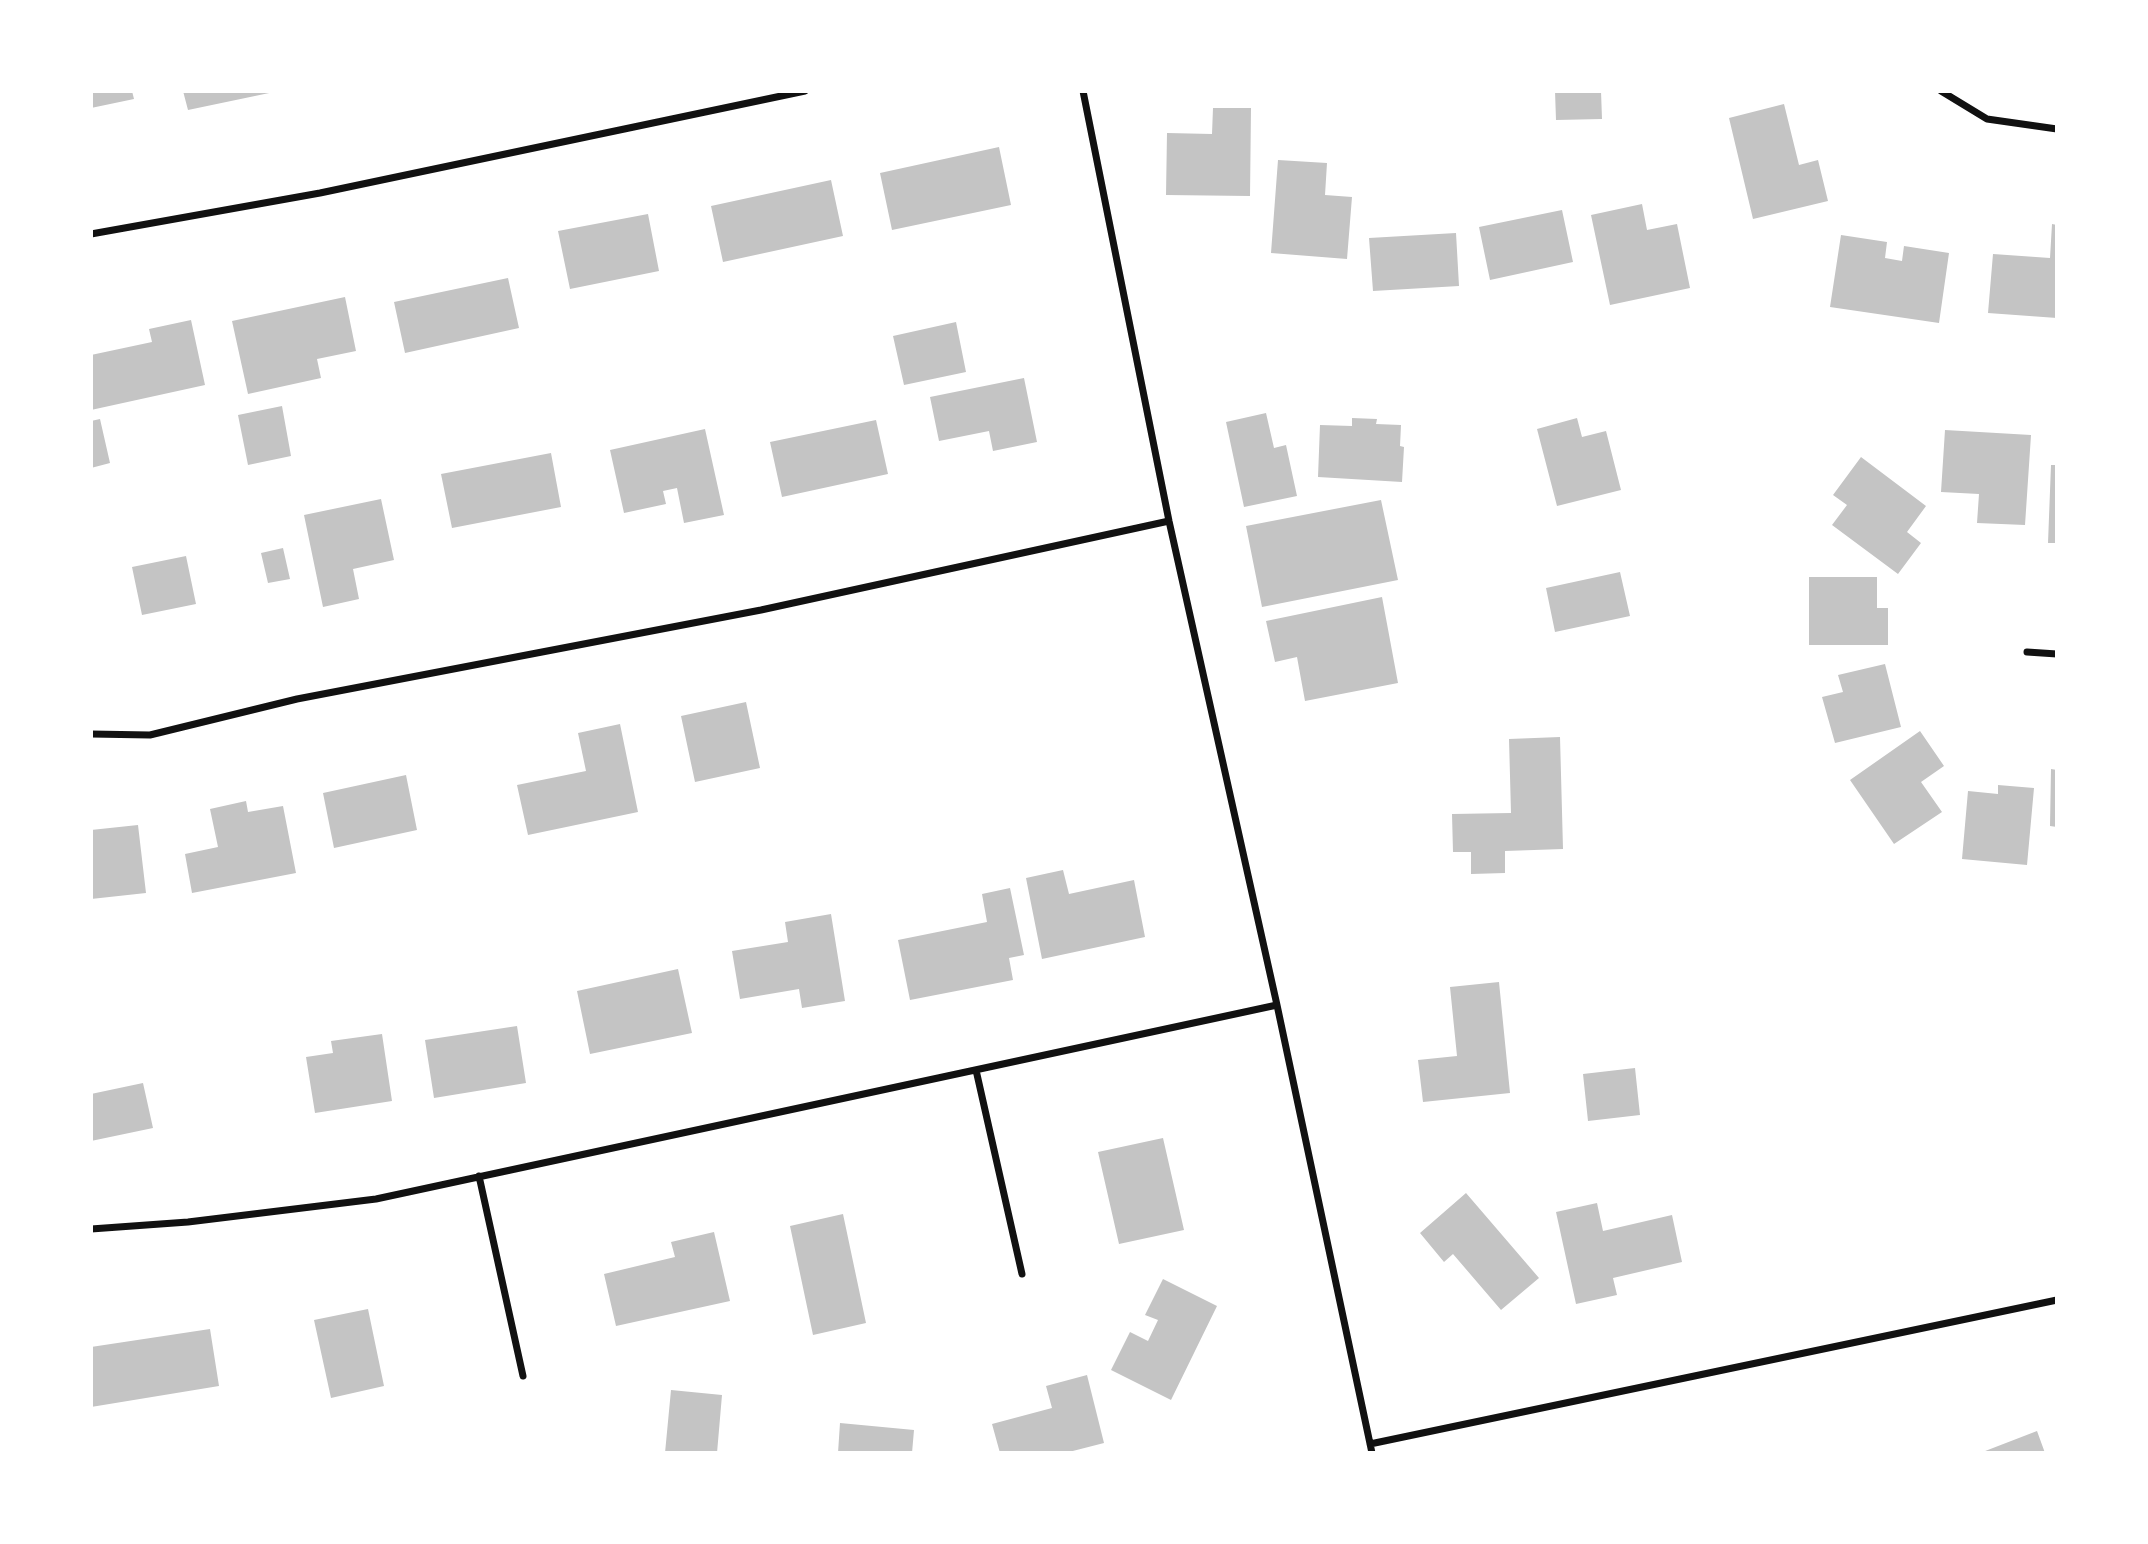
<!DOCTYPE html>
<html>
<head>
<meta charset="utf-8">
<style>
	body { margin:0 }
	#map { position:relative; width:2148px; height:1544px; overflow:hidden; background:#fff; font-family:"Sofia Sans Condensed",sans-serif }
	canvas { display:block }
	.frame { position:absolute; inset:0; border:93px solid #fff; pointer-events:none }
</style>
</head>
<body>
<div id="map">
<canvas width="2148" height="1544"></canvas>
<div class="frame"></div>
</div>
<script>
const g = document.querySelector('canvas').getContext('2d');
g.lineJoin = 'round';
function paint(path, color) {
  g.fillStyle = color;
  g.fill(path, 'evenodd');
}
function poly(rows) {
  const path = new Path2D();
  for (const r of rows) {
    path.moveTo(r[0], r[1]);
    for (let i = 2; i < r.length; i += 2) path.lineTo(r[i], r[i + 1]);
  }
  return path;
}
function strokePath(path, color, width, dash) {
  g.strokeStyle = color;
  g.lineWidth = width;
  g.lineCap = dash ? 'butt' : 'round';
  g.setLineDash(dash || []);
  g.stroke(path);
}
paint(poly([
	[91,91,132,91,134,99,91,108],
	[183,91,274,91,274,92,188,110],
	[1555,91,1601,91,1602,119,1556,120],
	[1784,104,1799,165,1818,160,1828,201,1753,219,1729,118],
	[1213,108,1251,108,1250,196,1166,195,1167,133,1212,134],
	[999,147,1011,205,892,230,880,173],
	[1278,160,1327,163,1325,195,1352,197,1347,259,1271,253],
	[831,180,843,236,723,262,711,206],
	[1642,204,1647,230,1677,224,1690,288,1610,305,1591,215],
	[1562,210,1573,262,1490,280,1479,227],
	[648,214,659,271,570,289,558,231],
	[2052,224,2057,225,2057,318,1988,313,1993,254,2050,258],
	[1456,233,1459,286,1373,291,1369,238],
	[1841,235,1887,242,1885,258,1902,261,1904,246,1949,253,1939,323,1830,307],
	[508,278,519,328,405,353,394,302],
	[345,297,356,351,317,359,321,378,248,394,232,321],
	[191,320,205,385,91,410,91,355,152,342,149,329],
	[956,322,966,372,904,385,893,336],
	[1024,378,1037,442,993,451,989,431,939,441,930,397],
	[282,406,291,456,248,465,238,415],
	[1266,413,1274,448,1286,445,1297,496,1244,507,1226,422],
	[1352,418,1377,419,1376,424,1401,425,1400,446,1404,447,1402,482,1318,477,1320,425,1352,426],
	[1577,418,1582,437,1606,431,1621,490,1557,506,1537,429],
	[100,419,110,463,91,468,91,421],
	[876,420,888,474,782,497,770,442],
	[705,429,724,515,684,523,677,488,663,491,666,504,624,513,610,450],
	[1945,430,2031,435,2025,525,1977,523,1979,494,1941,492],
	[551,453,561,507,452,528,441,474],
	[1861,457,1926,506,1907,532,1921,543,1898,574,1832,525,1847,505,1833,495],
	[2051,465,2057,465,2057,543,2048,543],
	[381,499,394,560,353,569,359,599,323,607,304,515],
	[1381,500,1398,580,1262,607,1246,526],
	[283,548,290,579,268,583,261,553],
	[186,556,196,604,142,615,132,567],
	[1620,572,1630,616,1555,632,1546,588],
	[1809,577,1877,577,1877,608,1888,608,1888,645,1809,645],
	[1382,597,1398,683,1305,701,1297,657,1275,662,1266,621],
	[1885,664,1901,727,1835,743,1822,697,1843,692,1838,675],
	[746,702,760,768,695,782,681,716],
	[620,724,638,812,528,835,517,785,586,771,578,733],
	[1920,731,1944,766,1921,782,1942,812,1894,844,1850,780],
	[1560,737,1563,849,1505,851,1505,873,1471,874,1471,852,1453,852,1452,814,1511,813,1509,739],
	[2051,769,2057,770,2057,827,2050,826],
	[406,775,417,830,334,848,323,793],
	[1998,785,2034,788,2027,865,1962,859,1968,791,1998,794],
	[246,801,248,812,283,806,296,873,192,893,185,854,218,847,210,809],
	[138,825,146,893,91,899,91,830],
	[1063,870,1069,894,1134,880,1145,937,1042,959,1026,878],
	[1010,888,1024,955,1009,958,1013,980,910,1000,898,940,987,922,982,894],
	[831,914,845,1001,802,1008,799,989,740,999,732,951,788,942,785,922],
	[678,969,692,1033,590,1054,577,991],
	[1499,982,1510,1093,1423,1102,1418,1060,1457,1056,1450,987],
	[517,1026,526,1083,434,1098,425,1040],
	[382,1034,392,1101,315,1113,306,1057,333,1053,331,1041],
	[1635,1068,1640,1115,1588,1121,1583,1074],
	[143,1083,153,1128,91,1141,91,1094],
	[1163,1138,1184,1230,1119,1244,1098,1152],
	[1466,1193,1539,1278,1501,1310,1453,1254,1444,1262,1420,1233],
	[1597,1203,1603,1231,1672,1215,1682,1262,1613,1278,1617,1295,1576,1304,1556,1212],
	[843,1214,866,1323,813,1335,790,1226],
	[714,1232,730,1301,616,1326,604,1274,675,1257,671,1242],
	[1163,1279,1217,1306,1171,1400,1111,1370,1130,1332,1148,1341,1158,1320,1145,1315],
	[368,1309,384,1386,331,1398,314,1320],
	[210,1329,219,1386,91,1407,91,1347],
	[1087,1375,1104,1443,1065,1453,1000,1453,992,1424,1052,1408,1046,1386],
	[671,1390,722,1395,717,1453,665,1453],
	[840,1423,914,1430,912,1453,838,1453],
	[2037,1431,2045,1453,1980,1453]
]), '#c4c4c4');
strokePath(poly([
	[1083,91,1169,521,1277,1005,1372,1453],
	[1941,91,1987,119,2057,129],
	[91,234,320,193,805,91],
	[2027,652,2057,654],
	[91,734,150,735,297,699,761,610,1169,521],
	[976,1070,1022,1274],
	[479,1176,523,1376],
	[91,1229,188,1222,376,1199,1277,1005],
	[1370,1444,2057,1300]
]), '#111', 7);
</script>
</body>
</html>
